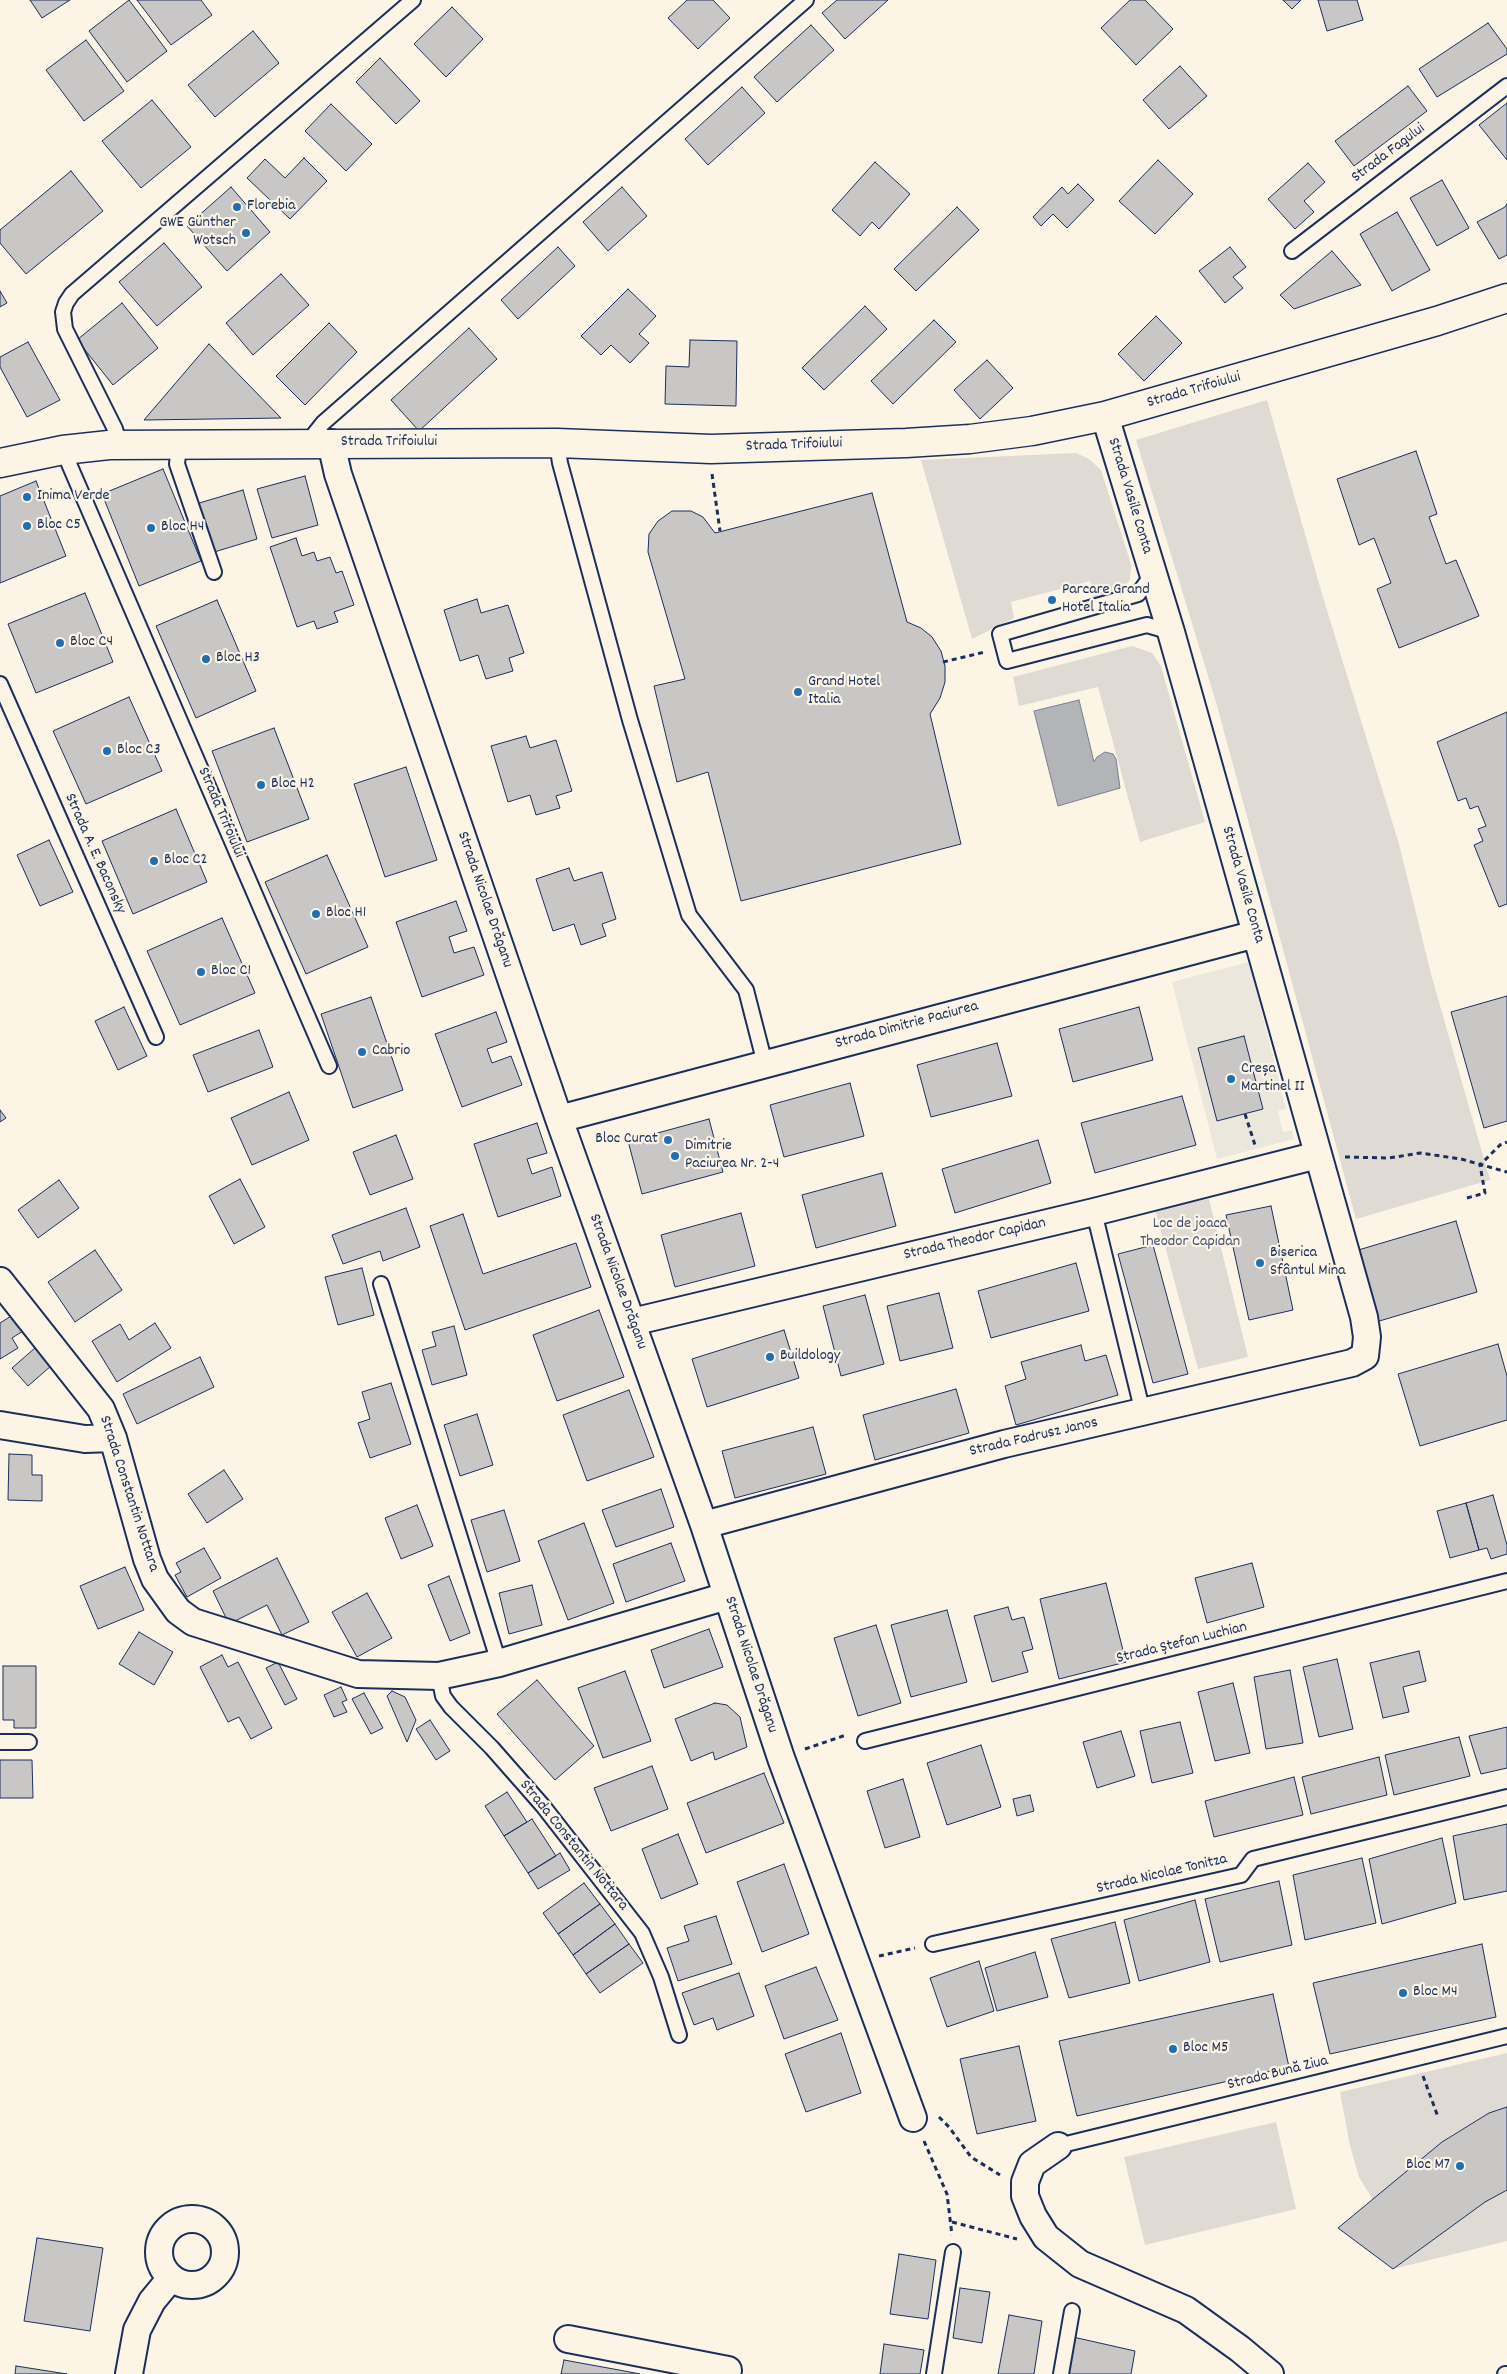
<!DOCTYPE html>
<html>
<head>
<meta charset="utf-8">
<style>
	body { margin:0 }
	canvas { display:block; background:#fcf5e5 }
</style>
</head>
<body>
<canvas width="1507" height="2374"></canvas>
<script>
const g = document.querySelector('canvas').getContext('2d');
g.lineJoin = 'round';
function paint(path, color) {
  g.fillStyle = color;
  g.fill(path, 'evenodd');
}
function poly(rows) {
  const path = new Path2D();
  for (const r of rows) {
    if (r.length === 3) {
      path.moveTo(r[0] + r[2], r[1]);
      path.arc(r[0], r[1], r[2], 0, 2 * Math.PI);
      continue;
    }
    path.moveTo(r[0], r[1]);
    for (let i = 2; i < r.length; i += 2) path.lineTo(r[i], r[i + 1]);
  }
  return path;
}
function strokePath(path, color, width, dash) {
  g.strokeStyle = color;
  g.lineWidth = width;
  g.lineCap = dash ? 'butt' : 'round';
  g.setLineDash(dash || []);
  g.stroke(path);
}
function drawText(font, color, halo, rows, align = 'center') {
  g.font = font + ' Dekko,sans-serif';
  g.lineWidth = 4.5;
  g.setLineDash([]);
  g.textBaseline = 'middle';
  g.strokeStyle = halo;
  g.fillStyle = color;
  for (const [text, x, y, turn = 0] of rows) {
    g.save();
    g.translate(x, y);
    g.rotate((+turn || 0) * Math.PI / 180);
    g.textAlign = isNaN(turn) ? turn : align;
    if (halo) g.strokeText(text, 0, 0);
    g.fillText(text, 0, 0);
    g.restore();
  }
}
paint(poly([
	[1249,962,1286,1109,1278,1111,1283,1132,1292,1130,1294,1139,1217,1159,1172,982]
]), '#ece7dc');
paint(poly([
	[1267,400,1322,594,1399,844,1431,974,1490,1180,1356,1219,1216,702,1136,440],
	[1076,453,1089,459,1101,470,1131,564,1130,580,1120,591,1094,598,1090,581,1011,602,1014,618,972,639,921,460],
	[1132,646,1152,653,1161,666,1205,822,1140,842,1098,687,1019,706,1013,677],
	[1209,1199,1248,1357,1198,1369,1155,1209],
	[1507,2053,1507,2107,1489,2113,1450,2136,1373,2200,1359,2177,1350,2146,1340,2092],
	[1276,2122,1296,2209,1145,2245,1124,2157],
	[1507,2190,1507,2241,1393,2269,1485,2202]
]), '#dfdbd4');
const water = poly([
	[1079,700,1094,762,1097,757,1105,752,1113,754,1116,759,1120,788,1058,806,1034,711,1079,700]
]);
paint(water, '#b2b4b8');
strokePath(water, '#767f94', 1);
const building = poly([
	[30,0,70,0,42,18,30,0],
	[129,0,167,51,127,82,89,31,129,0],
	[137,0,201,0,212,15,171,45,137,0],
	[687,0,713,0,730,18,698,49,668,18,687,0],
	[837,0,888,0,845,39,822,13,837,0],
	[1130,0,1145,0,1173,29,1136,65,1101,28,1130,0],
	[1283,0,1301,0,1292,9,1283,0],
	[1318,0,1357,0,1363,20,1327,31,1318,0],
	[452,7,483,39,446,77,414,44,452,7],
	[1488,23,1507,49,1507,54,1437,97,1419,69,1488,23],
	[811,25,834,50,777,102,754,77,811,25],
	[253,31,279,63,215,117,188,85,253,31],
	[86,40,124,91,84,121,46,70,86,40],
	[380,58,420,101,396,124,356,82,380,58],
	[1180,66,1207,96,1169,129,1143,100,1180,66],
	[1408,86,1427,111,1354,166,1335,141,1408,86],
	[742,87,765,113,708,165,685,139,742,87],
	[152,100,191,147,141,188,102,141,152,100],
	[1507,103,1507,160,1479,125,1507,103],
	[331,104,372,144,346,171,305,131,331,104],
	[304,158,327,181,290,219,247,178,265,159,285,178,304,158],
	[1158,160,1193,194,1155,234,1119,201,1158,160],
	[875,162,910,194,879,229,872,222,860,236,832,210,875,162],
	[1308,163,1325,182,1304,201,1314,212,1295,229,1268,199,1308,163],
	[71,171,103,211,26,274,0,243,0,230,71,171],
	[1442,180,1469,228,1437,246,1410,198,1442,180],
	[1078,184,1094,200,1067,228,1053,214,1041,226,1033,217,1062,187,1068,194,1078,184],
	[231,187,270,232,227,271,187,226,231,187],
	[622,187,647,216,608,251,583,222,622,187],
	[1507,204,1507,255,1499,259,1477,222,1505,207,1507,204],
	[957,207,979,230,916,291,894,269,957,207],
	[1397,212,1430,270,1392,291,1360,234,1397,212],
	[164,243,202,287,157,326,119,282,164,243],
	[558,247,575,266,518,319,501,300,558,247],
	[1230,247,1246,267,1233,277,1243,288,1225,303,1199,271,1230,247],
	[1332,251,1361,285,1294,309,1280,295,1332,251],
	[281,274,309,305,253,355,226,323,281,274],
	[628,289,656,316,639,334,649,343,630,363,611,345,601,355,581,336,628,289],
	[0,291,7,303,0,307,0,291],
	[122,303,158,348,113,385,77,340,122,303],
	[865,306,887,329,824,390,802,368,865,306],
	[1156,316,1182,343,1144,381,1118,354,1156,316],
	[934,320,956,342,893,404,871,381,934,320],
	[329,323,357,352,305,405,276,376,329,323],
	[469,328,497,359,419,431,391,400,469,328],
	[690,340,737,341,736,406,665,404,666,366,689,367,690,340],
	[28,342,60,400,27,417,0,367,0,357,28,342],
	[209,344,281,418,144,420,209,344],
	[987,360,1013,388,980,419,954,390,987,360],
	[1416,451,1437,514,1429,517,1446,564,1456,560,1479,616,1399,648,1377,589,1391,583,1374,538,1359,545,1337,479,1416,451],
	[163,469,201,561,139,586,102,494,163,469],
	[305,476,318,525,272,538,257,489,305,476],
	[36,481,66,556,0,583,0,496,36,481],
	[243,490,257,539,211,553,196,504,243,490],
	[872,493,907,622,921,628,932,637,941,651,945,666,945,682,940,698,930,714,961,844,741,901,708,772,677,782,654,686,685,679,648,552,649,534,658,521,672,511,691,511,703,517,715,533,872,493],
	[296,538,302,556,314,552,317,561,330,557,336,573,342,571,354,605,334,612,338,622,317,629,314,621,297,627,270,547,296,538],
	[85,593,113,662,36,693,8,624,85,593],
	[477,599,481,613,508,605,524,653,509,658,513,671,486,679,478,655,460,661,444,610,477,599],
	[217,600,256,691,196,718,156,626,217,600],
	[129,697,162,771,86,804,53,731,129,697],
	[1507,712,1507,904,1499,907,1474,845,1483,841,1478,829,1486,826,1478,806,1470,809,1466,798,1458,801,1437,742,1507,712],
	[274,728,309,819,247,842,212,751,274,728],
	[526,736,530,748,556,740,572,791,556,796,560,808,536,815,530,795,508,802,491,746,526,736],
	[406,767,437,860,385,877,354,784,406,767],
	[176,809,207,882,133,914,102,841,176,809],
	[49,840,73,892,40,906,17,855,49,840],
	[327,855,368,947,306,974,265,882,327,855],
	[569,868,574,881,602,872,616,919,602,924,606,936,581,945,574,924,553,931,536,879,569,868],
	[456,901,467,931,449,937,454,953,474,947,484,975,422,997,396,922,456,901],
	[222,918,255,993,180,1025,147,951,222,918],
	[1507,996,1507,1121,1484,1128,1451,1012,1507,996],
	[371,997,403,1090,353,1108,321,1014,371,997],
	[124,1007,147,1056,118,1070,95,1021,124,1007],
	[1139,1007,1153,1060,1073,1082,1059,1029,1139,1007],
	[496,1012,507,1042,487,1049,492,1063,511,1056,522,1085,462,1107,435,1034,496,1012],
	[259,1030,273,1067,208,1092,193,1055,259,1030],
	[1244,1036,1263,1109,1217,1121,1198,1048,1244,1036],
	[997,1043,1012,1096,931,1117,917,1065,997,1043],
	[850,1083,864,1136,784,1157,770,1105,850,1083],
	[289,1092,309,1140,252,1165,231,1118,289,1092],
	[1182,1096,1196,1145,1095,1173,1081,1123,1182,1096],
	[0,1110,6,1118,0,1122,0,1110],
	[709,1119,723,1172,642,1194,628,1141,709,1119],
	[537,1123,547,1153,527,1159,532,1174,552,1167,561,1196,498,1217,474,1144,537,1123],
	[396,1135,413,1179,370,1195,353,1152,396,1135],
	[1038,1140,1051,1183,955,1213,942,1169,1038,1140],
	[882,1173,896,1226,816,1248,802,1195,882,1173],
	[240,1179,265,1227,234,1244,209,1196,240,1179],
	[59,1180,79,1208,38,1238,18,1210,59,1180],
	[1271,1206,1293,1310,1249,1320,1226,1215,1271,1206],
	[406,1208,420,1247,383,1261,380,1251,343,1264,332,1235,406,1208],
	[741,1213,755,1266,675,1287,661,1235,741,1213],
	[463,1214,483,1274,576,1243,591,1287,465,1330,430,1226,463,1214],
	[1456,1221,1477,1292,1376,1322,1355,1251,1456,1221],
	[1153,1245,1188,1374,1153,1383,1118,1254,1153,1245],
	[95,1250,122,1290,75,1322,48,1282,95,1250],
	[1076,1263,1089,1311,991,1338,978,1291,1076,1263],
	[362,1268,374,1315,338,1325,325,1277,362,1268],
	[939,1293,953,1348,900,1361,887,1306,939,1293],
	[865,1295,884,1364,841,1376,823,1306,865,1295],
	[599,1310,624,1377,557,1401,533,1335,599,1310],
	[16,1313,26,1329,12,1338,18,1348,0,1359,0,1323,16,1313],
	[155,1323,171,1348,117,1382,92,1341,120,1324,129,1340,155,1323],
	[454,1326,467,1375,432,1385,422,1350,436,1346,432,1332,454,1326],
	[784,1330,799,1378,707,1407,692,1359,784,1330],
	[1498,1344,1507,1376,1507,1420,1420,1446,1398,1374,1498,1344],
	[1081,1345,1085,1361,1106,1355,1118,1395,1016,1425,1005,1386,1026,1379,1021,1362,1081,1345],
	[35,1348,51,1366,28,1386,12,1368,35,1348],
	[200,1357,214,1387,137,1424,123,1394,200,1357],
	[391,1383,411,1444,370,1458,358,1423,370,1419,362,1392,391,1383],
	[956,1389,969,1433,875,1460,863,1415,956,1389],
	[629,1390,654,1457,587,1481,563,1415,629,1390],
	[477,1414,493,1465,460,1476,444,1425,477,1414],
	[813,1427,826,1474,735,1498,722,1451,813,1427],
	[9,1454,32,1455,32,1475,42,1475,42,1501,8,1500,9,1454],
	[224,1470,243,1499,207,1523,188,1494,224,1470],
	[661,1489,674,1527,616,1547,602,1510,661,1489],
	[1493,1495,1507,1545,1507,1554,1491,1559,1487,1548,1479,1550,1466,1503,1493,1495],
	[1466,1503,1479,1550,1450,1558,1437,1511,1466,1503],
	[417,1505,433,1546,401,1559,385,1518,417,1505],
	[504,1510,520,1561,487,1572,471,1520,504,1510],
	[584,1523,614,1603,568,1620,538,1541,584,1523],
	[671,1543,685,1581,626,1602,613,1564,671,1543],
	[204,1548,221,1578,187,1597,175,1575,181,1572,176,1563,204,1548],
	[277,1558,309,1622,282,1635,267,1605,229,1624,213,1591,277,1558],
	[1252,1563,1264,1607,1207,1623,1195,1578,1252,1563],
	[125,1567,144,1610,98,1629,80,1586,125,1567],
	[449,1576,470,1633,450,1641,428,1585,449,1576],
	[1106,1583,1126,1662,1059,1679,1040,1599,1106,1583],
	[532,1585,542,1625,509,1634,499,1593,532,1585],
	[367,1593,392,1638,357,1657,332,1612,367,1593],
	[1008,1607,1012,1620,1024,1617,1033,1649,1022,1652,1028,1672,992,1682,974,1616,1008,1607],
	[947,1610,967,1682,911,1697,891,1625,947,1610],
	[876,1625,901,1703,858,1716,834,1638,876,1625],
	[709,1629,723,1667,664,1688,651,1650,709,1629],
	[139,1632,173,1652,154,1685,119,1664,139,1632],
	[1419,1651,1426,1681,1403,1687,1409,1712,1383,1718,1370,1663,1419,1651],
	[222,1655,228,1667,238,1662,272,1728,251,1739,239,1717,228,1722,200,1667,222,1655],
	[1337,1659,1353,1729,1319,1737,1303,1667,1337,1659],
	[278,1662,297,1699,285,1705,266,1668,278,1662],
	[3,1666,36,1666,36,1728,14,1728,14,1720,3,1720,3,1666],
	[1290,1670,1303,1743,1266,1749,1254,1677,1290,1670],
	[625,1671,651,1741,603,1758,578,1688,625,1671],
	[537,1680,594,1746,555,1780,497,1714,537,1680],
	[1233,1683,1250,1753,1215,1761,1198,1692,1233,1683],
	[341,1687,347,1700,342,1702,347,1712,334,1717,324,1695,341,1687],
	[392,1691,405,1697,416,1720,407,1742,387,1696,392,1691],
	[364,1693,383,1728,371,1734,352,1699,364,1693],
	[715,1703,727,1705,740,1717,747,1747,715,1760,713,1752,691,1761,675,1719,715,1703],
	[430,1720,450,1751,436,1760,416,1729,430,1720],
	[1180,1722,1193,1773,1152,1783,1140,1731,1180,1722],
	[1507,1727,1507,1768,1481,1774,1469,1736,1507,1727],
	[1121,1731,1135,1776,1097,1788,1083,1742,1121,1731],
	[1459,1737,1470,1776,1394,1795,1385,1755,1459,1737],
	[981,1745,1001,1807,947,1825,927,1763,981,1745],
	[1379,1757,1387,1795,1311,1814,1302,1777,1379,1757],
	[0,1760,32,1760,33,1798,0,1798,0,1760],
	[652,1766,668,1809,611,1831,594,1788,652,1766],
	[764,1773,784,1823,706,1853,687,1803,764,1773],
	[1294,1777,1303,1815,1214,1837,1205,1801,1294,1777],
	[903,1779,920,1837,885,1848,867,1791,903,1779],
	[507,1792,527,1822,504,1836,485,1806,507,1792],
	[1030,1795,1034,1811,1017,1816,1013,1799,1030,1795],
	[532,1819,556,1856,528,1873,504,1836,532,1819],
	[1507,1824,1507,1891,1464,1900,1453,1836,1507,1824],
	[678,1834,698,1884,661,1899,642,1849,678,1834],
	[1442,1838,1456,1903,1382,1924,1369,1859,1442,1838],
	[560,1853,570,1870,538,1889,528,1873,560,1853],
	[1362,1858,1376,1923,1305,1940,1293,1875,1362,1858],
	[784,1864,809,1934,762,1952,737,1882,784,1864],
	[1279,1881,1292,1945,1220,1962,1205,1899,1279,1881],
	[584,1883,600,1904,558,1934,543,1913,584,1883],
	[1195,1900,1210,1962,1139,1981,1124,1920,1195,1900],
	[600,1904,615,1924,573,1955,558,1934,600,1904],
	[716,1916,732,1964,678,1981,667,1948,689,1941,684,1926,716,1916],
	[1115,1922,1130,1983,1069,1998,1051,1939,1115,1922],
	[615,1924,629,1944,586,1974,573,1955,615,1924],
	[629,1944,643,1963,600,1993,586,1974,629,1944],
	[1482,1944,1496,2017,1330,2054,1313,1983,1482,1944],
	[1035,1952,1048,1997,997,2011,985,1968,1035,1952],
	[979,1961,994,2011,947,2027,930,1978,979,1961],
	[816,1967,838,2020,784,2039,765,1986,816,1967],
	[739,1973,754,2016,717,2030,713,2018,694,2025,682,1993,739,1973],
	[1273,1994,1289,2067,1077,2116,1059,2041,1273,1994],
	[841,2033,861,2093,806,2112,785,2054,841,2033],
	[1019,2046,1036,2121,977,2134,960,2059,1019,2046],
	[1507,2107,1507,2190,1485,2202,1393,2269,1338,2228,1442,2142,1489,2113,1507,2107],
	[37,2238,103,2248,90,2331,24,2321,37,2238],
	[899,2254,936,2260,928,2319,890,2314,899,2254],
	[960,2288,990,2292,982,2343,953,2338,960,2288],
	[1009,2315,1042,2321,1034,2374,998,2374,1009,2315],
	[1073,2337,1135,2351,1131,2374,1069,2374,1073,2337],
	[884,2344,924,2350,920,2374,880,2374,884,2344],
	[564,2360,619,2370,640,2374,561,2374,564,2360],
	[16,2366,67,2374,15,2374,16,2366]
]);
paint(building, '#c8c7c6');
strokePath(building, '#1b2f5e', 1);
const service = poly([
	[1292,251,1507,86],
	[313,443,315,433,323,423,806,0],
	[557,443,560,463,630,720,689,915,746,990,765,1064],
	[179,444,177,464,214,572],
	[120,445,115,429,65,329,63,312,66,303,72,294,413,0],
	[63,450,329,1066],
	[1153,574,1138,594,1000,634,1007,661,1147,625,1171,632],
	[0,684,156,1037],
	[1094,1212,1143,1413],
	[381,1284,499,1663],
	[439,1676,443,1696,451,1707,492,1748,543,1806,642,1933,661,1977,679,2035],
	[865,1741,1507,1581],
	[0,1742,29,1742],
	[933,1944,1241,1875,1253,1859,1507,1797],
	[1058,2146,1507,2036],
	[934,2374,953,2252],
	[1061,2374,1072,2311],
	[1505,2374,1507,2374]
]);
const minor = poly([
	[331,443,338,474,559,1119,704,1525,781,1758,913,2118],
	[559,1119,1256,934],
	[0,1281,101,1409,113,1438,147,1559,155,1579,178,1611,193,1622,358,1674,439,1676,499,1663,727,1596],
	[632,1322,1094,1212,1318,1155],
	[0,1425,85,1439,113,1438],
	[704,1525,1004,1444,1352,1363,1365,1356,1367,1337,1364,1317,1171,632,1105,416],
	[1058,2146,1032,2164,1025,2182,1025,2196,1033,2216,1046,2237,1080,2264,1186,2310,1240,2349,1270,2374],
	[192,2252,33],
	[568,2339,728,2370,727,2374],
	[129,2374,137,2330,152,2301,171,2278]
]);
const tertiary = poly([
	[0,463,63,450,109,445,557,443,711,449,906,443,970,439,1032,431,1105,416,1437,321,1507,298]
]);
strokePath(service, '#1b2f5e', 18);
strokePath(minor, '#1b2f5e', 30);
strokePath(tertiary, '#1b2f5e', 31);
strokePath(poly([
	[712,474,720,531],
	[943,662,985,652],
	[1245,1114,1255,1145],
	[1345,1157,1389,1158,1420,1153,1461,1159,1507,1172],
	[1467,1198,1485,1193,1480,1165,1500,1145,1507,1142],
	[805,1749,846,1735],
	[879,1956,915,1948],
	[1423,2076,1438,2117],
	[939,2117,949,2127,971,2157,1000,2175],
	[924,2141,947,2194,952,2235],
	[952,2222,1017,2239]
]), '#1b2f5e', 3, [5, 4]);
strokePath(service, '#fcf5e5', 14);
strokePath(minor, '#fcf5e5', 26);
strokePath(tertiary, '#fcf5e5', 28);
for (const [x, y, r, color] of [
	[237,207,5,"#1f6fb2"],
	[246,233,5,"#1f6fb2"],
	[27,497,5,"#1f6fb2"],
	[27,526,5,"#1f6fb2"],
	[151,528,5,"#1f6fb2"],
	[1052,600,5,"#1f6fb2"],
	[60,643,5,"#1f6fb2"],
	[206,659,5,"#1f6fb2"],
	[798,692,5,"#1f6fb2"],
	[107,751,5,"#1f6fb2"],
	[261,785,5,"#1f6fb2"],
	[154,861,5,"#1f6fb2"],
	[316,914,5,"#1f6fb2"],
	[201,972,5,"#1f6fb2"],
	[362,1052,5,"#1f6fb2"],
	[1231,1079,5,"#1f6fb2"],
	[668,1140,5,"#1f6fb2"],
	[675,1156,5,"#1f6fb2"],
	[1260,1263,5,"#1f6fb2"],
	[770,1357,5,"#1f6fb2"],
	[1403,1993,5,"#1f6fb2"],
	[1173,2049,5,"#1f6fb2"],
	[1460,2166,5,"#1f6fb2"]
]) {
  const dot = new Path2D();
  dot.arc(x, y, r, 0, 2 * Math.PI);
  g.fillStyle = color;
  g.fill(dot);
  strokePath(dot, '#fcf5e5', 2);
}
drawText('16px', '#1b2f5e', '#fcf5e5', [
	["Strada Fagului",1389,154,-37],
	["Strada Trifoiului",1194,391,-16],
	["Strada Trifoiului",389,443],
	["Strada Trifoiului",794,446,-2],
	["Strada Vasile Conta",1129,496,73],
	["Strada Trifoiului",220,813,67],
	["Strada A. E. Baconsky",94,854,66],
	["Strada Vasile Conta",1242,885,74],
	["Strada Nicolae Drăganu",484,900,71],
	["Strada Dimitrie Paciurea",907,1026,-15],
	["Strada Theodor Capidan",975,1240,-13],
	["Strada Nicolae Drăganu",617,1282,70],
	["Strada Fadrusz Janos",1034,1438,-13],
	["Strada Constantin Nottara",128,1494,72],
	["Strada Ștefan Luchian",1182,1644,-14],
	["Strada Nicolae Drăganu",750,1665,72],
	["Strada Constantin Nottara",573,1846,51],
	["Strada Nicolae Tonitza",1162,1875,-13],
	["Strada Bună Ziua",1278,2074,-14]
]);
drawText('16px', '#1b2f5e', '#fcf5e5', [
	["Florebia",247,207],
	["GWE Günther",236,224,"right"],
	["Wotsch",236,242,"right"],
	["Inima Verde",37,497],
	["Bloc C5",37,526],
	["Bloc H4",161,528],
	["Parcare Grand",1062,591],
	["Hotel Italia",1062,609],
	["Bloc C4",70,643],
	["Bloc H3",216,659],
	["Grand Hotel",808,683],
	["Italia",808,701],
	["Bloc C3",117,751],
	["Bloc H2",271,785],
	["Bloc C2",164,861],
	["Bloc H1",326,914],
	["Bloc C1",211,972],
	["Cabrio",372,1052],
	["Creșa",1241,1070],
	["Martinel II",1241,1088],
	["Bloc Curat",658,1140,"right"],
	["Dimitrie",685,1147],
	["Paciurea Nr. 2-4",685,1165],
	["Biserica",1270,1254],
	["Sfântul Mina",1270,1272],
	["Buildology",780,1357],
	["Bloc M4",1413,1993],
	["Bloc M5",1183,2049],
	["Bloc M7",1450,2166,"right"]
], 'left');
drawText('16px', '#425176', '#fcf5e5', [
	["Loc de joaca",1190,1225],
	["Theodor Capidan",1190,1243]
]);
</script>
</body>
</html>
